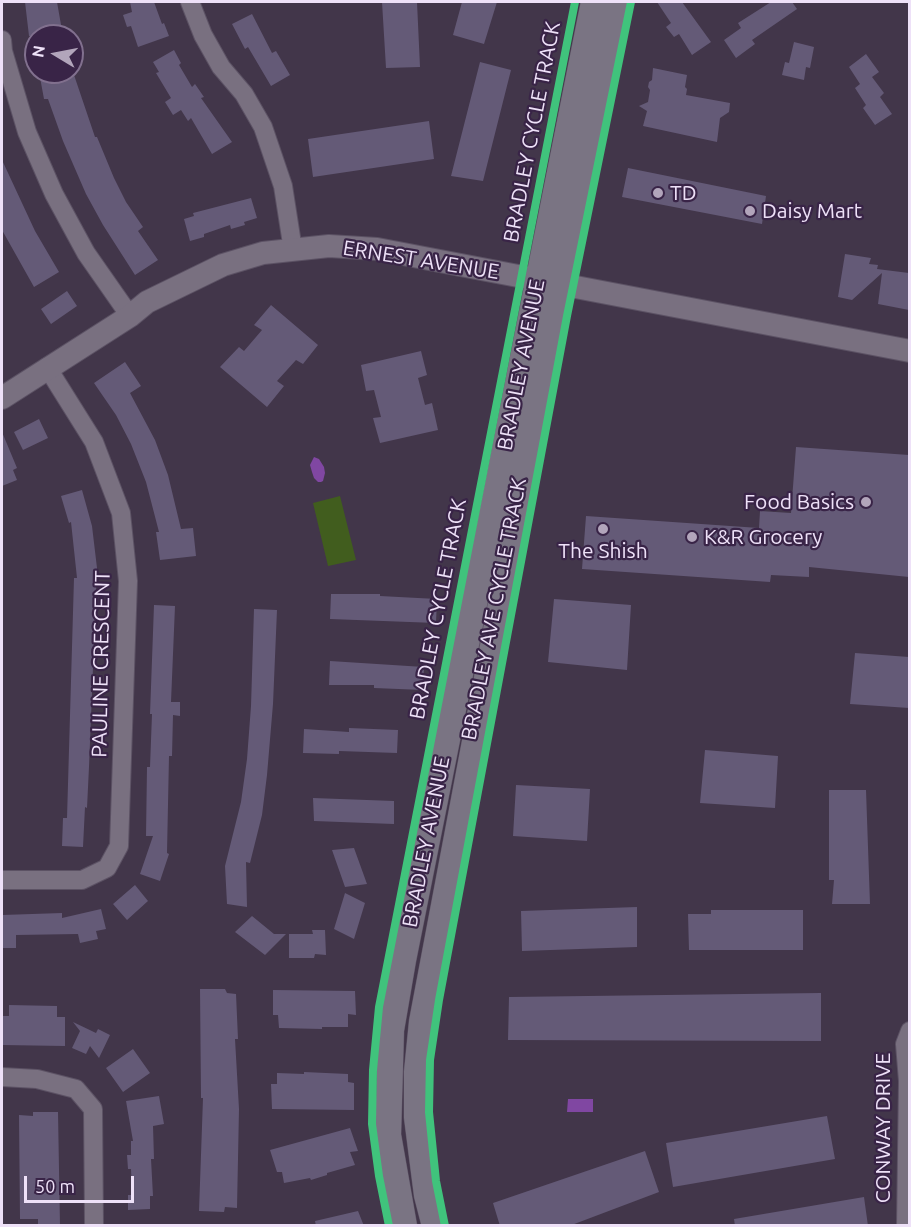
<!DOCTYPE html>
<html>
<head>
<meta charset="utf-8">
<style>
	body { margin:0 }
	#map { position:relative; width:911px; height:1227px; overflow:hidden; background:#42364a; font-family:Ubuntu,sans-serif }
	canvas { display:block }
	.frame { position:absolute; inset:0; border:3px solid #eee1f8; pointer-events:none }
	.north { position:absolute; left:24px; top:24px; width:60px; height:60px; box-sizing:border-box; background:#392447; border:2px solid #81708e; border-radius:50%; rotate:280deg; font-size:16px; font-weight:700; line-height:24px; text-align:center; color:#eee1f8 }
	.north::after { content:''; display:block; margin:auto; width:21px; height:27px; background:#b2a5bb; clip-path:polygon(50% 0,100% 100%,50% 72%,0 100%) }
	.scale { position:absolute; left:24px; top:1176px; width:110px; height:27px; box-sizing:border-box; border:3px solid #eee1f8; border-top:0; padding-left:8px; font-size:18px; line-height:21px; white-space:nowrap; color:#eee1f8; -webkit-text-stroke:4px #392447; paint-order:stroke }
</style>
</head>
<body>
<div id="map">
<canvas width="911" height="1227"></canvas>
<div class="frame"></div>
<div class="north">N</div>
<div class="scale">50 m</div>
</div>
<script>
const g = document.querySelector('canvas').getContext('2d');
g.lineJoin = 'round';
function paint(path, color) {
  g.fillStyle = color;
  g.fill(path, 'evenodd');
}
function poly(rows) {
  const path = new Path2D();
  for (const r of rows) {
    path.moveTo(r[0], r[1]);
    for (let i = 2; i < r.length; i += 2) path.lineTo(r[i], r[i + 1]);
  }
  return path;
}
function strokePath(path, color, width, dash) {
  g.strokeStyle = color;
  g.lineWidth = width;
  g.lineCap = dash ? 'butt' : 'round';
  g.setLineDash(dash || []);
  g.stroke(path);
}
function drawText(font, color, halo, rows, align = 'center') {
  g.font = font + ' Ubuntu,sans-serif';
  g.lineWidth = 4.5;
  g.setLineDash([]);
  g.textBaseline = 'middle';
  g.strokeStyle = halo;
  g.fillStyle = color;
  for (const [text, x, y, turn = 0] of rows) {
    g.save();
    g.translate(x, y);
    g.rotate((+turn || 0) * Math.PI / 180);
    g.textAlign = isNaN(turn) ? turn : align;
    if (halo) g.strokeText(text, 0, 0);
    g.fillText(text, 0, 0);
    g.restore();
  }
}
paint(poly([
	[340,496,356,560,328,566,313,503]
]), '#415d1e');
paint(poly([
	[314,457,319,459,324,467,325,473,323,481,321,482,318,482,314,478,312,472,310,465],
	[568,1099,593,1099,593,1112,567,1112]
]), '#8047a2');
paint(poly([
	[25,2,57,2,63,36,29,36],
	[130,2,154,2,162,24,164,23,169,36,138,47,131,26,127,27,123,15,132,12],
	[382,2,417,2,420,67,386,68],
	[462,2,497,2,484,44,453,35],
	[657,2,682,2,711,42,692,55,679,34,674,37,666,27,671,23],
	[771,2,792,2,797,9,752,40,755,44,736,58,724,40,741,28,738,23],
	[252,14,272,53,276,51,290,75,271,86,248,47,245,49,232,24],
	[794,42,814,47,810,68,806,67,804,80,782,75,785,62,789,63],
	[174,50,181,63,179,65,192,87,195,84,204,97,201,98,232,142,212,154,191,118,188,121,181,110,173,115,165,102,171,98,156,73,159,72,153,62],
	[866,54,879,72,872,77,884,93,880,97,892,114,875,125,863,108,866,105,855,88,860,84,849,67],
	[480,62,511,70,483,181,451,176],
	[653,68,687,75,685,87,687,89,686,95,730,103,729,112,720,118,717,142,643,126,647,111,639,106,648,102,650,90,648,87,649,82,652,80],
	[39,72,73,72,95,137,97,137,114,178,126,202,143,227,138,231,158,260,135,275,103,225,86,194,63,141,48,99,44,99],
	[429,121,434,159,313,177,308,139],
	[2,160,35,231,59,272,34,287,2,230],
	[628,168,766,196,762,224,622,197],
	[251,198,257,218,244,222,245,225,231,229,230,225,204,234,204,237,190,241,184,219,194,216,193,213],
	[845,254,871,258,869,264,878,265,877,269,909,273,909,310,878,304,882,273,852,300,838,297],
	[67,291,77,306,51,324,41,309],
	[271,305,318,345,303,364,296,360,277,381,284,386,267,407,220,367,239,347,244,351,262,330,254,325],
	[421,351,427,375,418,378,425,405,432,403,438,430,380,443,373,418,381,417,374,390,366,391,361,365],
	[125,362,141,386,130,393,155,440,168,475,181,529,193,528,196,556,160,560,156,532,159,532,146,482,131,444,116,415,94,383],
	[39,419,48,438,23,450,14,432],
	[2,432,17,468,13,470,17,480,2,486],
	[796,447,909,455,909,577,809,567,809,577,771,575,770,582,582,569,586,516,759,528,760,511,791,513],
	[82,490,92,526,97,568,89,767,87,808,85,807,83,847,62,846,63,818,67,818,74,578,77,578,71,522,69,523,61,496],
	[331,594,380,594,380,596,437,599,436,623,330,619],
	[554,599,631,605,627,670,548,662],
	[154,605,175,606,171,702,180,702,180,716,173,715,172,756,169,756,167,853,169,854,160,881,140,874,153,836,146,836,147,767,150,767,152,714,150,714],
	[254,609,277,610,273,704,267,775,262,815,250,863,246,862,247,907,227,904,225,866,241,802,247,759,251,706],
	[855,653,909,657,909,708,850,704],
	[330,661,424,667,423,690,374,688,374,685,329,685],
	[349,728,398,730,397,753,339,751,339,754,303,753,304,729,349,732],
	[705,750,778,756,775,808,700,803],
	[516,785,590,789,587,841,513,836],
	[829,790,866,790,870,904,832,904,834,880,829,880],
	[313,798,394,801,394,824,314,821],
	[354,848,367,884,345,887,332,850],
	[135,885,148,901,127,920,113,904],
	[345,893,365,903,354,939,334,929],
	[637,907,637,947,522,951,521,911],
	[101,909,106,929,96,931,98,939,80,943,78,934,16,935,16,948,2,948,2,915,62,913,62,918],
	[711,910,803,910,803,950,689,950,688,914,711,914],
	[252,916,274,934,286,934,265,955,235,932],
	[312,930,325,930,326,955,315,954,314,958,289,958,289,934,313,934],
	[200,989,225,989,227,993,236,994,238,1039,235,1039,239,1109,237,1208,225,1207,224,1212,199,1211,203,1098,201,1098],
	[273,990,355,991,356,1015,348,1014,348,1027,322,1027,322,1029,279,1028,278,1015,273,1015],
	[821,993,821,1041,508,1040,509,997],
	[9,1005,57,1006,57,1017,65,1017,65,1046,2,1045,2,1016,9,1016],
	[73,1022,96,1033,98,1029,110,1035,99,1058,90,1046,86,1054,72,1048,80,1031],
	[133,1049,150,1073,123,1092,106,1068],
	[304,1072,348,1074,348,1082,354,1083,354,1110,272,1109,271,1084,277,1084,277,1073,304,1074],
	[159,1096,164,1124,153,1126,154,1159,151,1159,153,1196,150,1196,150,1209,128,1210,128,1195,132,1195,131,1169,128,1169,127,1155,131,1155,131,1141,133,1141,126,1101],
	[33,1112,58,1112,60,1226,38,1226,38,1219,20,1219,19,1115,33,1116],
	[827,1116,835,1159,673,1187,666,1143],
	[350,1128,358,1151,350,1152,355,1165,327,1173,327,1175,311,1180,310,1178,284,1183,282,1172,277,1172,270,1150],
	[645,1151,659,1192,569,1226,500,1226,493,1203],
	[864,1197,868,1226,735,1226,734,1219],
	[358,1211,364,1226,316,1226,315,1221]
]), '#645a77');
const minor = poly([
	[190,2,203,35,221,67,244,94,263,127,283,186,293,250],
	[2,40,3,51,27,132,54,194,86,253,130,316],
	[2,880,82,880,107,868,119,846,128,581,121,513,94,442,47,367],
	[2,1077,37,1079,76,1089,93,1109,94,1226],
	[906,1226,908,1081,905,1044,910,1031]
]);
const tertiary = poly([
	[2,398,130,316,147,302,223,265,263,253,329,246,377,249,910,351]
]);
const secondary = poly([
	[404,1226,388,1135,391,1030,403,960,594,2],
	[435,1226,427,1195,417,1117,417,1072,422,1022,513,541,520,495,620,2]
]);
strokePath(minor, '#5c5264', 20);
strokePath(tertiary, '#5c5264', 24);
strokePath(secondary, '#5c5264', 27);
strokePath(minor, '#797080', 18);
strokePath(tertiary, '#797080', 22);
strokePath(secondary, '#7a7483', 26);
strokePath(poly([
	[389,1226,379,1176,372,1124,373,1070,379,1007,575,2],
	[445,1226,436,1181,429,1112,430,1060,439,1000,567,316,631,2]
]), '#40c37c', 8);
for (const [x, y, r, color] of [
	[658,193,6,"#b2a5bb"],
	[750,211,6,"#b2a5bb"],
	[866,502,6,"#b2a5bb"],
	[603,529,6,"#b2a5bb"],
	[692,537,6,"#b2a5bb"]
]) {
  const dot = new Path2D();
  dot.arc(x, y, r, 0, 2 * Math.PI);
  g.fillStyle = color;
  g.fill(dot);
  strokePath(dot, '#392447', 2);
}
drawText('21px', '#eee1f8', '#392447', [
	["BRADLEY CYCLE TRACK",532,132,-79],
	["ERNEST AVENUE",421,260,9],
	["BRADLEY AVENUE",521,365,-79],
	["BRADLEY CYCLE TRACK",438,609,-79],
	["BRADLEY AVE CYCLE TRACK",494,609,-79],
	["PAULINE CRESCENT",101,664,-89],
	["BRADLEY AVENUE",426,842,-79],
	["CONWAY DRIVE",883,1128,-90]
]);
drawText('21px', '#eee1f8', '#392447', [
	["TD",670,193],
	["Daisy Mart",762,211],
	["Food Basics",854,502,"right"],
	["K&R Grocery",704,537],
	["The Shish",603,551,"center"]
], 'left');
</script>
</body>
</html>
